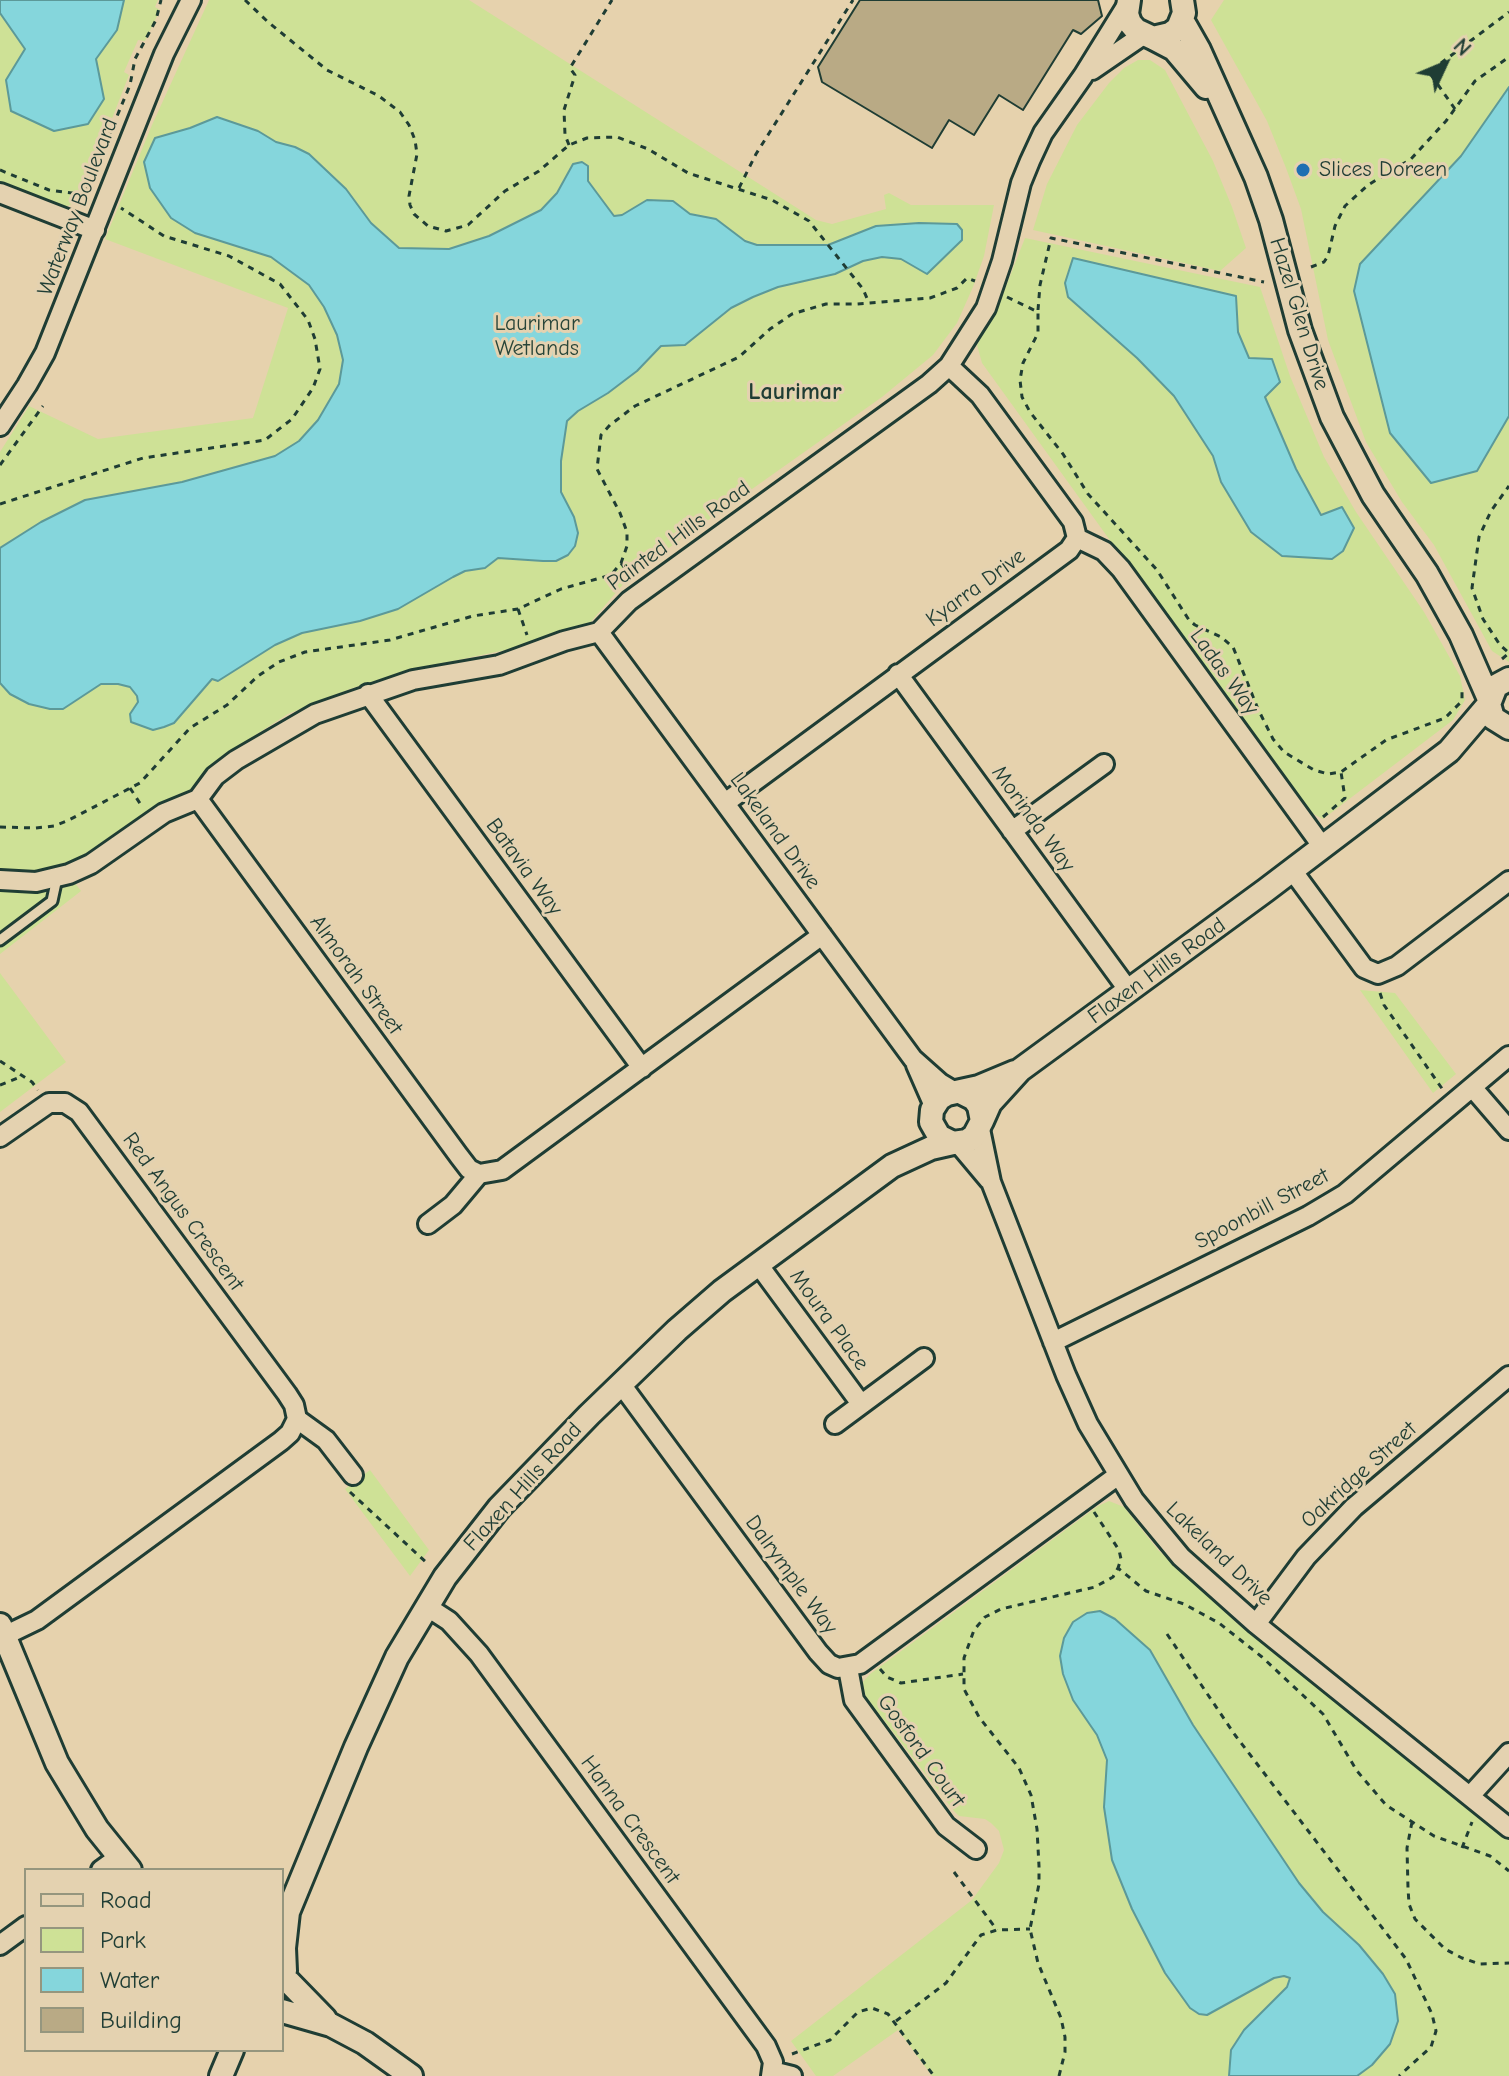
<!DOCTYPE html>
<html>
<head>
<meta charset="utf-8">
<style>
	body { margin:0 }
	#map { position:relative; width:1509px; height:2076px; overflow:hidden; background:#e6d2ad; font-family:"Comic Neue",sans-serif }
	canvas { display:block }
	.legend { position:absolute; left:24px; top:1868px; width:260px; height:184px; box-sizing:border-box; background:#e4d2b0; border:2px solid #95967e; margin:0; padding:10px 14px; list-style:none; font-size:24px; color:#1f3d34 }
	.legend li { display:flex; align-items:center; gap:16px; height:40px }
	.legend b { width:40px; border:2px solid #95967e }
	.north { position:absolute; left:1405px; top:24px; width:80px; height:80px; -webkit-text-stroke:6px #e4d2b0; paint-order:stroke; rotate:46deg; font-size:22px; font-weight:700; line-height:32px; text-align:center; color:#1f3d34 }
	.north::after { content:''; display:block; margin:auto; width:28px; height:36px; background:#1f3d34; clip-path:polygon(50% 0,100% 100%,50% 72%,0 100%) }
</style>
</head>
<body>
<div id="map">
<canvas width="1509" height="2076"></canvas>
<ul class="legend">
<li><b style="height:10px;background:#e4d2b0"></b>Road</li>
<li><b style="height:22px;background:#cee196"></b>Park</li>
<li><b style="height:22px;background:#85d6dc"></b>Water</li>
<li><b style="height:22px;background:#b9aa85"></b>Building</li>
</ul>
<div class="north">N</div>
</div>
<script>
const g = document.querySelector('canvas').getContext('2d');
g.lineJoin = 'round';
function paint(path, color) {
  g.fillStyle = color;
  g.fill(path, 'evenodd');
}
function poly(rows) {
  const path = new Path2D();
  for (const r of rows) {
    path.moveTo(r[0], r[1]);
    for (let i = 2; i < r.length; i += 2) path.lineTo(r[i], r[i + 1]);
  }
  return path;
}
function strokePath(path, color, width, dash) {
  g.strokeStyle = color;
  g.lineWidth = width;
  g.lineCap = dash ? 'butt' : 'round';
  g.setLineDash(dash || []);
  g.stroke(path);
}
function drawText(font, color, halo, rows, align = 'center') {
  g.font = font + ' "Comic Neue",sans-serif';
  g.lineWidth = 6;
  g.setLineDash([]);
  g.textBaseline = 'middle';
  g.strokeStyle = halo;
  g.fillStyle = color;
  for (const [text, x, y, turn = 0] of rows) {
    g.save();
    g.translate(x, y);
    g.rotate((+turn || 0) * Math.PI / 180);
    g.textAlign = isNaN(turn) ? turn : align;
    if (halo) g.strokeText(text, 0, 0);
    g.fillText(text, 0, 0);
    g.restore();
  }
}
paint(poly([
	[0,0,158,0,155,7,160,10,145,41,138,40,124,72,129,75,85,188,74,203,65,207,0,184],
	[209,0,469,0,816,220,832,224,886,209,884,195,889,193,911,205,994,205,984,256,973,287,957,323,933,355,882,397,632,574,589,624,556,632,520,647,405,671,350,689,288,714,215,761,191,790,159,803,76,860,43,872,0,872,0,452,29,406,98,439,253,418,288,308,105,239,152,125],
	[1224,0,1509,0,1509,662,1492,651,1434,545,1402,502,1366,442,1328,340,1301,209,1286,168,1267,121,1211,20],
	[1138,60,1150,60,1165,70,1213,161,1232,207,1246,248,1220,271,1033,230,1047,184,1077,125,1109,83,1124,68],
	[1025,238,1260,287,1290,376,1324,457,1356,512,1424,612,1460,676,1465,700,1453,720,1323,819,1304,809,982,363,977,345,1001,299],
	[75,883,81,891,0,954,0,892,51,892],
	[0,973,66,1062,0,1112],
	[1360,990,1395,993,1456,1074,1433,1093],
	[370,1470,429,1550,410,1576,345,1489],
	[1109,1501,1124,1507,1158,1550,1240,1626,1509,1841,1509,2076,932,2076,898,2030,833,2076,816,2076,791,2041,972,1900,999,1863,1004,1850,999,1831,991,1823,985,1819,959,1816,954,1811,866,1697,862,1683,870,1674,1098,1506]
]), '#cee196');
const water = poly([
	[0,0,124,0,117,30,96,59,104,99,88,124,54,131,11,111,6,80,25,49,0,13,0,0],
	[1509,87,1509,416,1477,471,1431,483,1390,433,1354,291,1360,264,1461,156,1509,87],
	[217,117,258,131,276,142,295,147,309,154,346,189,371,223,399,248,449,249,489,236,541,210,557,193,573,164,582,162,588,166,588,181,614,216,622,215,647,200,673,201,690,214,716,219,745,241,757,245,828,245,876,226,919,223,957,224,962,230,962,240,927,274,901,259,882,257,863,261,835,274,778,287,753,297,731,308,685,345,661,346,637,371,608,393,578,411,567,421,561,461,561,492,574,517,578,533,575,546,568,555,556,561,543,561,498,558,485,568,465,571,453,577,398,609,360,621,302,633,275,645,218,681,212,679,174,723,164,727,153,730,131,722,130,714,138,702,137,696,130,687,118,684,101,684,63,709,50,709,29,704,10,694,0,683,0,548,41,522,85,500,182,482,275,456,299,441,318,420,339,384,343,360,337,335,324,307,309,285,271,257,195,233,171,218,150,188,144,162,155,138,190,128,217,117],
	[1073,258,1236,296,1238,332,1249,358,1272,359,1280,382,1265,397,1296,469,1321,515,1342,507,1354,528,1343,551,1332,559,1282,556,1251,532,1221,482,1213,456,1174,396,1137,358,1068,297,1065,283,1073,258],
	[1100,1611,1115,1619,1150,1650,1193,1725,1299,1883,1323,1912,1359,1945,1383,1974,1395,1994,1398,2021,1390,2044,1372,2065,1357,2076,1229,2076,1231,2050,1244,2030,1287,1987,1290,1978,1284,1976,1274,1978,1207,2015,1199,2014,1190,2008,1165,1973,1132,1909,1112,1860,1104,1807,1107,1760,1097,1735,1073,1700,1063,1674,1060,1656,1064,1638,1073,1622,1087,1613,1100,1611]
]);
paint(water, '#85d6dc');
strokePath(water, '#5c9999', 2);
const building = poly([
	[860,0,1098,0,1102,16,1081,34,1073,30,1023,110,999,95,974,135,949,120,932,148,822,82,818,67,860,0]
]);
paint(building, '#b9aa85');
strokePath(building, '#1f3d34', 2);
const service = poly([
	[0,940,52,901,57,878]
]);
const minor = poly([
	[1092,70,1143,35],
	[0,193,95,230],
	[0,426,27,385,45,353,164,54,191,0],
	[1077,538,1104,551,1121,569,1322,846],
	[599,632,913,1059,940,1083,955,1092],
	[898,674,1129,991],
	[368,694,642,1068],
	[198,799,459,1156,469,1169,479,1174,502,1170,822,935],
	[725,803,1069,550,1077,538,1073,522,980,395,949,366],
	[1012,831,1104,764],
	[1292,870,1364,968,1378,974,1397,966,1509,881],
	[0,880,36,882,69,874,91,864,164,813,198,799,215,776,236,760,315,714,413,680,499,665,564,641,599,632,629,601,929,384,949,366,986,308,1002,261,1021,183,1030,161,1043,133,1083,76,1127,5],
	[916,1065,934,1106],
	[1472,1087,1509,1130],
	[980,1129,991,1182,1066,1375,1088,1424,1134,1500,1181,1557,1256,1624,1509,1828],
	[0,1137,49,1103,65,1103,79,1112,287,1394,294,1405,297,1419,290,1433,281,1441,37,1620,4,1636],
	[958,1143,989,1180],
	[428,1224,453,1205,479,1174],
	[758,1264,861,1404],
	[1053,1342,1308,1216,1345,1194,1509,1056],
	[621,1384,818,1652,829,1664,838,1668,860,1664,1117,1476],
	[297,1419,326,1440,353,1475],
	[835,1424,924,1358],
	[426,1606,449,1621,479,1654,766,2046,773,2062,771,2076],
	[1256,1624,1306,1557,1354,1507,1509,1376],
	[848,1668,854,1700,946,1826,976,1849],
	[1470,1796,1509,1753],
	[101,1870,119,1857],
	[0,1945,26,1926],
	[772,2071,792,2076]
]);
const tertiary = poly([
	[1129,0,1127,14,1130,23,1136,30,1153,38,1170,34,1178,28,1184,13,1182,0],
	[1182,20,1199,50,1256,177,1271,220,1300,330,1332,417,1373,495,1427,574,1461,635,1489,699],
	[1153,38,1174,49,1206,87],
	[1509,679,1496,686,1489,704,1493,718,1509,728],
	[960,1092,974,1099,979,1106,982,1121,974,1136,967,1141,953,1143,939,1136,931,1122,932,1110,939,1099,947,1094,979,1087,1015,1072],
	[982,1121,990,1103,1020,1070,1266,890,1449,751,1489,704],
	[0,1625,57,1763,97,1829,130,1870],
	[282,1921,288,1912,356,1747,397,1657,445,1577,499,1508,589,1415,677,1330,722,1291,892,1166,931,1148,953,1143],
	[285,1971,284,1948,288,1912],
	[289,1982,325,2019],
	[282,2011,331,2025,365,2043,411,2076],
	[221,2076,232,2050]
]);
strokePath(service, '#1f3d34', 15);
strokePath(minor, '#1f3d34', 24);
strokePath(tertiary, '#1f3d34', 28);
strokePath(poly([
	[245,0,268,22,327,70,379,96,400,112,409,125,415,140,417,154,409,196,410,205,414,214,428,226,446,231,468,225,505,191,539,171,569,145,587,138,617,137,648,149,688,173,772,200,809,221,863,289,869,303],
	[1455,109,1429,72,1509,12],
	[569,145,565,135,564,110,575,75,570,68,612,0],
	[0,170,49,190,88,195],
	[739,188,756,154,853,0],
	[85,193,130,85,135,59,156,20,161,0],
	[1311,267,1324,262,1328,256,1335,226,1345,206,1368,185,1411,159,1446,121,1475,81,1509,57],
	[1007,297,1038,312,1038,333,1023,363,1020,380,1022,397,1030,412,1063,454,1088,494,1157,570,1189,620,1195,625,1221,637,1233,647,1258,709,1273,739,1284,752,1314,770,1328,774,1341,772,1386,740,1445,718,1462,701,1462,691],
	[1038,310,1040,285,1051,238,1264,282],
	[0,465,43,406],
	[0,504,143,458,265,440,292,419,313,388,320,369,315,339,308,320,280,284,229,256,164,236,121,208],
	[621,563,631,576],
	[518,609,527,635],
	[1502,659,1509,653,1500,645,1483,619,1472,588,1479,537,1491,511,1509,486],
	[130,788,143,808],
	[1323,817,1345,798,1341,772],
	[0,827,35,828,54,826,69,820,140,783,190,728,227,705,258,676,279,662,305,652,390,640,473,616,518,609,561,589,611,575,621,563,627,546,627,532,620,513,597,469,601,435,610,425,635,406,739,357,770,329,792,314,826,304,857,304,930,298,957,288,967,278,975,281],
	[1380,993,1384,1005,1443,1090],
	[0,1061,32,1082,38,1090],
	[0,1085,23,1076],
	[350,1492,429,1565],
	[1094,1512,1119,1550,1121,1559,1118,1568],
	[1167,1634,1235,1735,1406,1959,1432,2014,1436,2031,1431,2047,1399,2076],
	[880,1669,887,1677,901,1683,963,1674],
	[1412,1822,1407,1848,1408,1888,1409,1904,1415,1919,1445,1949,1462,1958,1480,1964,1509,1963],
	[1462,1848,1472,1822],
	[954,1872,997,1930],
	[896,2021,946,1983,981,1935,997,1930,1030,1929],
	[792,2054,830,2040,858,2012,872,2008,888,2014,934,2076],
	[1059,2076,1065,2052,1065,2037,1061,2018,1038,1963,1030,1929,1039,1884,1039,1866,1037,1829,1031,1795,1019,1768,979,1717,964,1689,964,1658,974,1630,985,1617,1001,1609,1095,1587,1113,1577,1118,1568,1146,1591,1184,1604,1219,1623,1262,1657,1323,1714,1357,1771,1386,1805,1434,1836,1490,1856,1509,1871]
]), '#1f3d34', 3, [6, 6]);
strokePath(service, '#e4d2b0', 9);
strokePath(minor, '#e4d2b0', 18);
strokePath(tertiary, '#e4d2b0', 22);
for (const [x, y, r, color] of [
	[1303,170,8,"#1f6fb2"]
]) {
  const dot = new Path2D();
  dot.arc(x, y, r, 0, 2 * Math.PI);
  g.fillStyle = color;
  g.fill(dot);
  strokePath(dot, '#e4d2b0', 3);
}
drawText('22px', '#1f3d34', '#e4d2b0', [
	["Slices Doreen",1319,170]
], 'left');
drawText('22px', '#1f3d34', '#e4d2b0', [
	["Waterway Boulevard",78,207,-69],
	["Hazel Glen Drive",1299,314,73],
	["Painted Hills Road",679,536,-36],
	["Kyarra Drive",976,588,-36],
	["Ladas Way",1224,672,54],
	["Morinda Way",1033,819,54],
	["Lakeland Drive",775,831,54],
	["Batavia Way",524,867,54],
	["Flaxen Hills Road",1157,971,-36],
	["Almorah Street",356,975,54],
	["Spoonbill Street",1262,1209,-28],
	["Red Angus Crescent",183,1212,54],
	["Moura Place",829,1320,54],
	["Oakridge Street",1359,1475,-42],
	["Flaxen Hills Road",523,1487,-48],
	["Lakeland Drive",1219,1554,44],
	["Dalrymple Way",791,1575,54],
	["Gosford Court",921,1751,54],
	["Hanna Crescent",630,1820,54]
]);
drawText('22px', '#284539', '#e4d2b0', [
	["Laurimar",537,324],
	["Wetlands",537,349]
]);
drawText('bold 24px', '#1f3d34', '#e4d2b0', [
	["Laurimar",795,392]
]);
</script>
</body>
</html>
